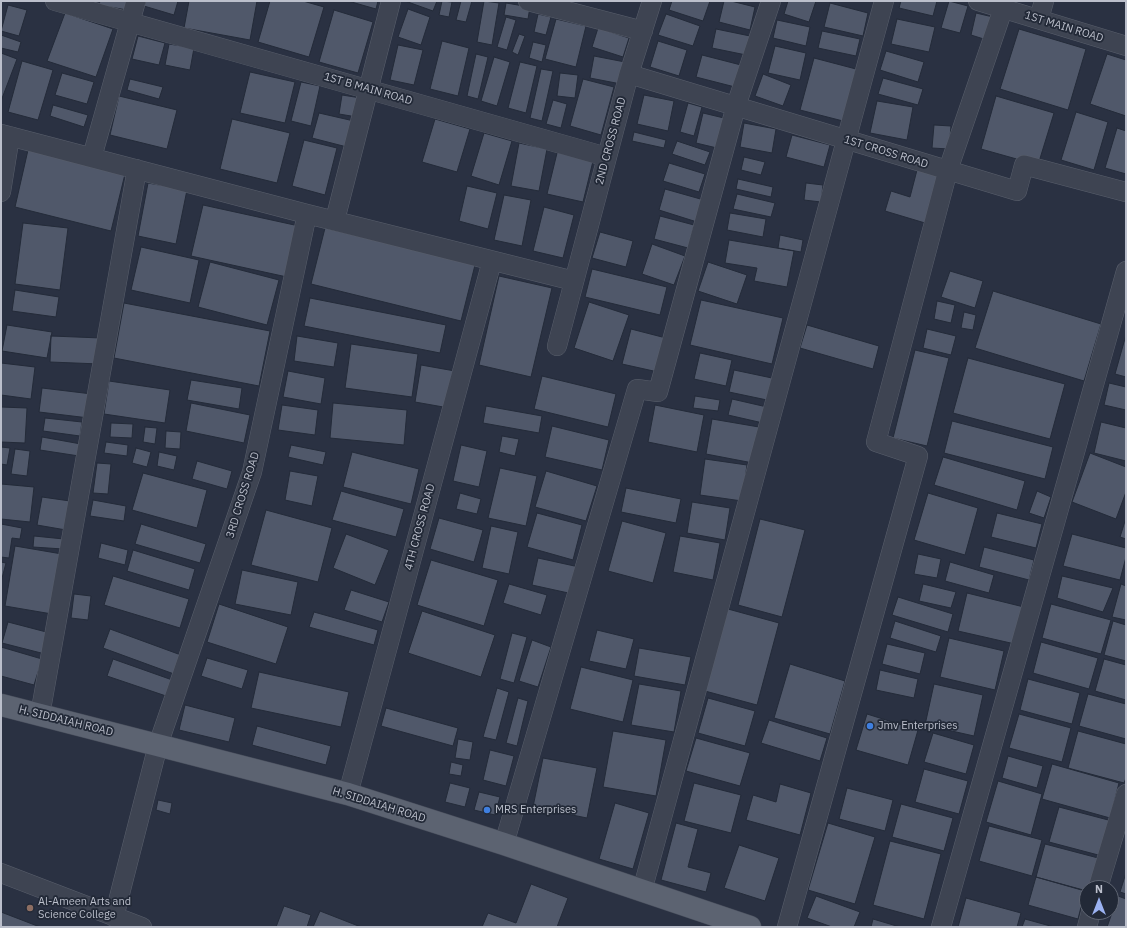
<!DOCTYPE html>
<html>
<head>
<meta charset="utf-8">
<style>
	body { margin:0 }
	#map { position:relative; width:1127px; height:928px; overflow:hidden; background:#2a3142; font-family:"IBM Plex Sans",sans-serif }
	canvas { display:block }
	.frame { position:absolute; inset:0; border:2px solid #bbbfcb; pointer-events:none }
	.north { position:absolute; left:1079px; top:880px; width:40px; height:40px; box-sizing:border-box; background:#222937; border:1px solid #5f6572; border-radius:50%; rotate:0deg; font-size:11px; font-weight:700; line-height:16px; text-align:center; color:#bbbfcb }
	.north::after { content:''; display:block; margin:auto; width:14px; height:18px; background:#9bb2f1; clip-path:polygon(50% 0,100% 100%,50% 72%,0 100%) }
</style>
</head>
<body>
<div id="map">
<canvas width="1127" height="928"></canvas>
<div class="frame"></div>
<div class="north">N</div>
</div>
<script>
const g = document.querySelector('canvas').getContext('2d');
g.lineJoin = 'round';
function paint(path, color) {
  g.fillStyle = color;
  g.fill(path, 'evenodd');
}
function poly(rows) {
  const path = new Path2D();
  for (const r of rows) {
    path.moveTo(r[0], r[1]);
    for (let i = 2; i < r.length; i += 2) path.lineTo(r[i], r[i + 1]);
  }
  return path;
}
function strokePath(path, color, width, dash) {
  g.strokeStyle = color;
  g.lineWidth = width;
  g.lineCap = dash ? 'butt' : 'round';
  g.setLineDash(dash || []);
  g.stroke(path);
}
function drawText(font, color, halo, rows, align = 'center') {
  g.font = font + ' "IBM Plex Sans",sans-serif';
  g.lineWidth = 3.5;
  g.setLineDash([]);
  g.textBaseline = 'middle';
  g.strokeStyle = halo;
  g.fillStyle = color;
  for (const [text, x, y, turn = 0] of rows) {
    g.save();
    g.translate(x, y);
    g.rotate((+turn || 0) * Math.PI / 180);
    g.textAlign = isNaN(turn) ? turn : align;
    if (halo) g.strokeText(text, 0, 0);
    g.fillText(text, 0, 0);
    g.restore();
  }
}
const building = poly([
	[100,1,129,1,127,10,99,5,100,1],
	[146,1,178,1,174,15,144,6,146,1],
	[189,1,257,1,250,40,184,28,189,1],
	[270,1,303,1,324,7,309,57,258,42,270,1],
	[348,1,378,1,376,9,348,1],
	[405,1,437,1,433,11,405,1],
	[442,1,452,2,449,17,439,15,442,1],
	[461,1,472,1,466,22,456,20,461,1],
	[484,1,499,3,492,45,477,42,484,1],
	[672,1,710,1,703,21,669,10,672,1],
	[724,1,731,1,755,7,750,30,719,22,724,1],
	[788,1,816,1,809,22,784,14,788,1],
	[901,1,937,1,933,16,899,8,901,1],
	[949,1,968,6,960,33,941,28,949,1],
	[506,3,530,7,528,19,504,15,506,3],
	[830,3,868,13,863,36,824,27,830,3],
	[8,5,27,10,19,36,1,31,8,5],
	[408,9,430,17,421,45,398,37,408,9],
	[334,10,373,22,358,73,319,62,334,10],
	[65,13,113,29,96,77,47,61,65,13],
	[976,13,993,17,987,40,971,35,976,13],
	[538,14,551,17,546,35,534,32,538,14],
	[666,14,700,26,693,46,658,35,666,14],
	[506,17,516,20,507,50,497,47,506,17],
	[556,19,586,26,576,67,545,59,556,19],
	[897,19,935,27,929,52,891,44,897,19],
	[777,20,810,27,806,46,773,38,777,20],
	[598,28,629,38,623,57,592,47,598,28],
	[716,29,755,37,751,56,712,48,716,29],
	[1019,29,1086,49,1068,110,1000,89,1019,29],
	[822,31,860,39,856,56,818,48,822,31],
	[519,34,525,36,518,55,512,52,519,34],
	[1,35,21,42,18,52,1,48,1,35],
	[138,36,165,43,159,65,132,59,138,36],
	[442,41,469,48,458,96,430,89,442,41],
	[658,41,687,50,679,76,650,67,658,41],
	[533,42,546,45,542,62,529,58,533,42],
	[169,44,194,48,190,70,165,65,169,44],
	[398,45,423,50,414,85,390,80,398,45],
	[775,46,806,53,800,80,768,73,775,46],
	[886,51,924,62,918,82,880,70,886,51],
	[1,53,17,59,1,101,1,53],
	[476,54,488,57,478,99,467,96,476,54],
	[1107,54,1126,60,1126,116,1090,104,1107,54],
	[702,55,741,65,735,87,696,77,702,55],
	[594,56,625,62,621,84,590,78,594,56],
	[494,57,510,62,497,106,481,101,494,57],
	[814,58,856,69,843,121,800,110,814,58],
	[22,61,53,70,38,120,8,112,22,61],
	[520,62,537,66,526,113,508,108,520,62],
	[541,69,553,71,542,121,530,118,541,69],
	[250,72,295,82,285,123,240,113,250,72],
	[62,73,94,82,87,104,55,95,62,73],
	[560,73,578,75,575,98,557,96,560,73],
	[763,74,791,85,783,106,755,96,763,74],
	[883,78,923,89,918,105,878,94,883,78],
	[130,79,163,87,159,99,127,90,130,79],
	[583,79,614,87,601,135,570,126,583,79],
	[301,82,320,86,311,126,291,121,301,82],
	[342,95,361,98,357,117,339,114,342,95],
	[644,95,674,101,668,131,637,124,644,95],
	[119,96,177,110,167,149,110,135,119,96],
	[996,96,1054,113,1038,165,981,149,996,96],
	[553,100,567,104,561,128,546,124,553,100],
	[877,101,913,107,907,140,870,133,877,101],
	[688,103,702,107,694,136,680,132,688,103],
	[53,105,88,115,84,127,50,116,53,105],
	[1076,112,1108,122,1094,170,1061,160,1076,112],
	[319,113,354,121,347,147,312,138,319,113],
	[703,113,724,118,717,148,696,143,703,113],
	[232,119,290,133,277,183,220,169,232,119],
	[435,119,470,129,457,172,422,162,435,119],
	[744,123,776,129,772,153,740,147,744,123],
	[934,125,951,126,949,149,932,148,934,125],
	[1117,128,1126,131,1126,174,1105,168,1117,128],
	[634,132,666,140,664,148,632,141,634,132],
	[484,133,512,141,499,185,471,176,484,133],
	[792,135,830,145,824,167,786,157,792,135],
	[304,140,337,148,325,195,292,186,304,140],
	[677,141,710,152,705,165,672,154,677,141],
	[519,143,547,149,539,191,511,186,519,143],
	[558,149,594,157,583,202,547,194,558,149],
	[28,150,125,174,111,231,15,207,28,150],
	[744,157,765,162,761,175,741,170,744,157],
	[669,163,705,174,699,192,663,181,669,163],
	[917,170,939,176,925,223,885,211,891,191,910,197,917,170],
	[738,179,773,187,771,197,736,189,738,179],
	[148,183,187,190,176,244,138,236,148,183],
	[806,183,823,185,821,202,804,200,806,183],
	[467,186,497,193,488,229,459,221,467,186],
	[665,189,704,200,697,222,659,210,665,189],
	[737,194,775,203,771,217,733,209,737,194],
	[504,195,531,200,522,246,494,240,504,195],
	[203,205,299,226,287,277,191,256,203,205],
	[544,207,574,215,563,258,533,251,544,207],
	[730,213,766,219,763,237,727,230,730,213],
	[660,216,694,225,688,248,654,239,660,216],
	[23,223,68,228,60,290,15,284,23,223],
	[325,228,475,265,461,321,311,284,325,228],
	[600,232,633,241,626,267,592,258,600,232],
	[780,235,803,240,801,252,778,248,780,235],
	[729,240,794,251,787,287,754,281,757,268,725,263,729,240],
	[652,244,685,256,674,285,642,274,652,244],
	[141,247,199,260,190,303,131,290,141,247],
	[210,262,279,280,267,325,198,307,210,262],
	[708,262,747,275,737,304,698,291,708,262],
	[592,269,667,287,660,315,585,297,592,269],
	[950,271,983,281,975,308,941,297,950,271],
	[499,276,552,288,531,377,479,365,499,276],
	[15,290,59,297,56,317,12,311,15,290],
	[993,291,1101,324,1084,381,975,348,993,291],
	[310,298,446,325,440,353,304,326,310,298],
	[701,300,783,318,772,364,690,345,701,300],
	[937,301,955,305,951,323,934,319,937,301],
	[589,302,629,315,613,361,574,348,589,302],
	[124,303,270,331,259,386,114,358,124,303],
	[964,312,976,315,973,330,961,328,964,312],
	[7,325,52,332,47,358,2,351,7,325],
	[807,325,879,346,873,369,800,348,807,325],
	[631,329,666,338,658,372,622,364,631,329],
	[927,329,956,336,951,355,923,348,927,329],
	[1126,335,1126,377,1115,374,1126,335],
	[51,336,101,338,100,364,50,362,51,336],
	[297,336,338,343,334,367,294,361,297,336],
	[351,344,418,354,412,397,345,388,351,344],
	[915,350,949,358,927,446,893,438,915,350],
	[700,353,732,360,726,386,694,379,700,353],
	[968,358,1065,384,1050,439,953,413,968,358],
	[1,363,35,367,31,399,1,395,1,363],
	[421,365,455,371,449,408,415,402,421,365],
	[734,370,772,378,767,400,729,392,734,370],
	[288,371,325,378,321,404,283,397,288,371],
	[542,376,616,394,608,427,534,409,542,376],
	[191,380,242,388,239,409,187,400,191,380],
	[109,381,170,390,165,423,104,414,109,381],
	[1109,383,1126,387,1126,410,1104,405,1109,383],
	[42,388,92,394,89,418,39,412,42,388],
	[695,396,720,400,718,411,693,408,695,396],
	[732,399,767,407,763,423,728,415,732,399],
	[191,403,250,415,244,443,186,431,191,403],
	[333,403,407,410,404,445,330,438,333,403],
	[282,405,318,410,315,435,278,430,282,405],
	[655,405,704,415,697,452,648,442,655,405],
	[486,406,542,416,539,433,483,423,486,406],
	[1,407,27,408,25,443,1,442,1,407],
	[45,418,82,422,80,436,43,431,45,418],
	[712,419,759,427,753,463,706,454,712,419],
	[952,421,1053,447,1045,479,944,453,952,421],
	[1101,422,1126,428,1126,461,1094,453,1101,422],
	[111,423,133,424,132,438,110,437,111,423],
	[552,426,609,440,602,470,545,457,552,426],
	[145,427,157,428,155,444,143,442,145,427],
	[166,431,181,432,180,449,165,448,166,431],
	[502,436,519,439,515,456,499,452,502,436],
	[42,437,81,444,79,456,40,450,42,437],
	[106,442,128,445,127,456,104,453,106,442],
	[291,445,326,452,323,465,288,457,291,445],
	[461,445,487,451,479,487,453,481,461,445],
	[1,447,10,448,7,465,1,464,1,447],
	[136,448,151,452,147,467,132,463,136,448],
	[15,449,30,451,27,476,11,474,15,449],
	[159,452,177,456,174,470,157,466,159,452],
	[352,452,419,469,411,504,343,487,352,452],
	[1090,453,1126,467,1126,492,1116,519,1072,502,1090,453],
	[943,457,1025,481,1017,510,934,485,943,457],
	[705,459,747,465,742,501,700,495,705,459],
	[197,461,232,471,227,489,192,479,197,461],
	[97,463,111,464,108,494,93,493,97,463],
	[500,468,537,476,526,526,488,518,500,468],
	[290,471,318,476,312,506,285,500,290,471],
	[546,471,597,486,586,521,535,507,546,471],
	[143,473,207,490,197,528,132,510,143,473],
	[1,484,34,487,30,522,1,519,1,484],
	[626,488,681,499,676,523,621,512,626,488],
	[341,491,404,509,396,537,332,520,341,491],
	[1037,491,1051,497,1044,518,1029,513,1037,491],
	[460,493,481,499,477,514,456,509,460,493],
	[928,493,978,508,965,555,914,540,928,493],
	[42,497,70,501,66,530,37,525,42,497],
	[93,500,126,506,124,521,90,516,93,500],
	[692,502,730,508,725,540,687,533,692,502],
	[266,510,332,528,318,582,251,565,266,510],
	[537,513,582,525,573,560,527,547,537,513],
	[997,513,1042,524,1036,548,991,537,997,513],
	[439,518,483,530,474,562,430,549,439,518],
	[1126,518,1126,539,1120,537,1126,518],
	[760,519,805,530,782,617,738,605,760,519],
	[622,521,666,533,653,583,608,571,622,521],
	[1,524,22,528,20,539,12,538,9,558,1,557,1,524],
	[141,524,206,544,200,563,135,544,141,524],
	[491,526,518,532,509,574,482,568,491,526],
	[346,534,389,550,375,585,333,568,346,534],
	[1072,534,1126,548,1126,557,1120,580,1063,566,1072,534],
	[34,536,64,539,63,549,33,547,34,536],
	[680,536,720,543,713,580,673,572,680,536],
	[101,543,128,550,125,565,98,558,101,543],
	[15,546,62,554,52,614,5,606,15,546],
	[984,547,1034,560,1029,580,979,567,984,547],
	[133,550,195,569,189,590,127,571,133,550],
	[918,554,941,559,937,578,914,574,918,554],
	[538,558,579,567,573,594,532,585,538,558],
	[431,560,498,580,484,626,417,605,431,560],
	[1,562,6,563,1,582,1,562],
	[950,562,994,575,989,593,945,581,950,562],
	[242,570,298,582,291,615,235,604,242,570],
	[113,576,189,599,180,628,104,605,113,576],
	[1062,576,1113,588,1103,612,1057,598,1062,576],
	[509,584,547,595,541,615,503,603,509,584],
	[923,584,956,592,951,608,919,601,923,584],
	[1121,584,1126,586,1126,620,1112,617,1121,584],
	[351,590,389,602,382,622,344,610,351,590],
	[967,593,1024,607,1015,644,958,631,967,593],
	[74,594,91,596,88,620,71,618,74,594],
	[898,597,953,614,948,632,892,615,898,597],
	[219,604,288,627,276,664,207,642,219,604],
	[1051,604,1111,620,1101,654,1042,638,1051,604],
	[728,609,779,623,757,705,705,691,728,609],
	[422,611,495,635,481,677,408,653,422,611],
	[314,612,378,630,374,645,309,627,314,612],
	[895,621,941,636,936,652,890,638,895,621],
	[1113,621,1126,625,1126,661,1104,655,1113,621],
	[8,622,54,634,49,655,2,643,8,622],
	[110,629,181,655,174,674,103,648,110,629],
	[597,630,634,639,626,669,589,661,597,630],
	[512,633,527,637,514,683,500,679,512,633],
	[949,638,1004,651,995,690,940,677,949,638],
	[532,640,551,647,538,687,519,681,532,640],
	[1041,642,1098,658,1089,689,1033,673,1041,642],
	[887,644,925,653,920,674,882,664,887,644],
	[1,647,42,659,34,685,1,676,1,647],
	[639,648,691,657,685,685,634,676,639,648],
	[207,658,248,670,242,689,201,676,207,658],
	[113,659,178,682,172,698,107,676,113,659],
	[1104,659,1126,665,1126,700,1095,691,1104,659],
	[790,664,845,681,830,734,774,718,790,664],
	[581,667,633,680,623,722,570,709,581,667],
	[880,670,918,679,914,698,876,690,880,670],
	[259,672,349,692,341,727,251,708,259,672],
	[1028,679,1080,693,1072,724,1020,710,1028,679],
	[639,684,681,691,674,732,631,725,639,684],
	[934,684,983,695,974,736,925,725,934,684],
	[497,688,509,692,496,740,483,737,497,688],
	[1088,694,1126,704,1126,739,1079,726,1088,694],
	[518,698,528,701,517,746,506,743,518,698],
	[708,698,755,711,745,746,698,733,708,698],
	[185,705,235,718,229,742,179,730,185,705],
	[386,708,458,728,453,746,381,726,386,708],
	[867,714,918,730,908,765,856,750,867,714],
	[1019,714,1071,728,1062,762,1009,748,1019,714],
	[769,720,827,738,820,761,761,743,769,720],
	[257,726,331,746,326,765,252,745,257,726],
	[613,731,666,740,656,796,603,787,613,731],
	[1078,731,1126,744,1126,778,1124,783,1068,768,1078,731],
	[933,733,974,745,966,774,924,762,933,733],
	[696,738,750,753,740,786,686,771,696,738],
	[458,739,473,742,470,760,455,758,458,739],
	[490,750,514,756,506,786,483,780,490,750],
	[1008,756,1043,766,1037,788,1002,778,1008,756],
	[543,758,597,768,587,818,533,807,543,758],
	[451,762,463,765,461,776,449,774,451,762],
	[1052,764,1119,783,1110,818,1042,799,1052,764],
	[924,769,968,781,959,814,915,802,924,769],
	[998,781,1042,794,1031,835,986,822,998,781],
	[450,783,470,788,465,807,445,802,450,783],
	[694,783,741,795,731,833,684,821,694,783],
	[780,784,811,793,800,835,746,820,753,795,776,802,780,784],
	[847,788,893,800,885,831,839,819,847,788],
	[479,792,500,797,495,815,474,810,479,792],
	[158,800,172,803,170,814,156,810,158,800],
	[615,803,649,813,633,869,599,859,615,803],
	[901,804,953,818,944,851,892,837,901,804],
	[1059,807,1112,821,1102,856,1049,842,1059,807],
	[676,823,698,829,688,867,711,873,706,892,661,880,676,823],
	[828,823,875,837,855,904,808,890,828,823],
	[989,826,1042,840,1032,876,979,861,989,826],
	[890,841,941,854,924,919,873,905,890,841],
	[1045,844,1102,859,1094,888,1087,888,1087,891,1036,877,1045,844],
	[739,845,779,858,765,901,724,888,739,845],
	[1126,873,1126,894,1120,892,1126,873],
	[1036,877,1085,891,1078,919,1028,905,1036,877],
	[531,884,568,898,557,927,482,927,488,913,516,923,531,884],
	[816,896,860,912,854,927,832,927,807,918,816,896],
	[1118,896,1126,899,1126,927,1107,927,1118,896],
	[966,898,1021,913,1017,927,958,927,966,898],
	[284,906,311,915,307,927,276,927,284,906],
	[320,911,361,927,313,927,320,911],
	[1,912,40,927,1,927,1,912],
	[873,919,900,927,871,927,873,919],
	[1025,919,1054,927,1022,927,1025,919]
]);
paint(building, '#50586a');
strokePath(building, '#242b39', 1);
const street = poly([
	[55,1,607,157],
	[528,1,643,31],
	[978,1,1126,46],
	[1039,19,1044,1],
	[629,74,1017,191,1024,165,1126,192],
	[1,134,307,214,574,281],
	[92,157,136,1],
	[1,192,10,136],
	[335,220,391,1],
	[557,346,629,74,652,1],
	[40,715,137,169],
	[348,794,492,261],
	[504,844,637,389,658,392,736,106,771,1],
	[1,873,142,927],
	[1098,888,1126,794],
	[642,891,884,1],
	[114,917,158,745,252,472,307,214],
	[787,927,918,456,876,442,948,170,1003,9],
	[941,927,1126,271],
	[1087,927,1091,912]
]);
const primary = poly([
	[1,705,348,794,504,844,750,927]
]);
strokePath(street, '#595f6c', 20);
strokePath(primary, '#474d5b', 23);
strokePath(street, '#3e4452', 19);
strokePath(primary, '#5c6371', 22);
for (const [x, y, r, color] of [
	[870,726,4,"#3f7fe0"],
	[487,810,4,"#3f7fe0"],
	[30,908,4,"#8d6e63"]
]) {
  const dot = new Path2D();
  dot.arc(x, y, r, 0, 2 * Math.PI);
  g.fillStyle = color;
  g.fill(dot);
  strokePath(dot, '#222937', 1.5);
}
drawText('11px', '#bbbfcb', '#222937', [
	["1ST MAIN ROAD",1064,27,17],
	["1ST B MAIN ROAD",368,89,16],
	["2ND CROSS ROAD",611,141,-75],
	["1ST CROSS ROAD",886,152,17],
	["3RD CROSS ROAD",243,495,-73],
	["4TH CROSS ROAD",420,527,-75],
	["H. SIDDAIAH ROAD",66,721,14],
	["H. SIDDAIAH ROAD",379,805,17]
]);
drawText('11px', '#bbbfcb', '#222937', [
	["Jmv Enterprises",878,726],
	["MRS Enterprises",495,810],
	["Al-Ameen Arts and",38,902],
	["Science College",38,915]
], 'left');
</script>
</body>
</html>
